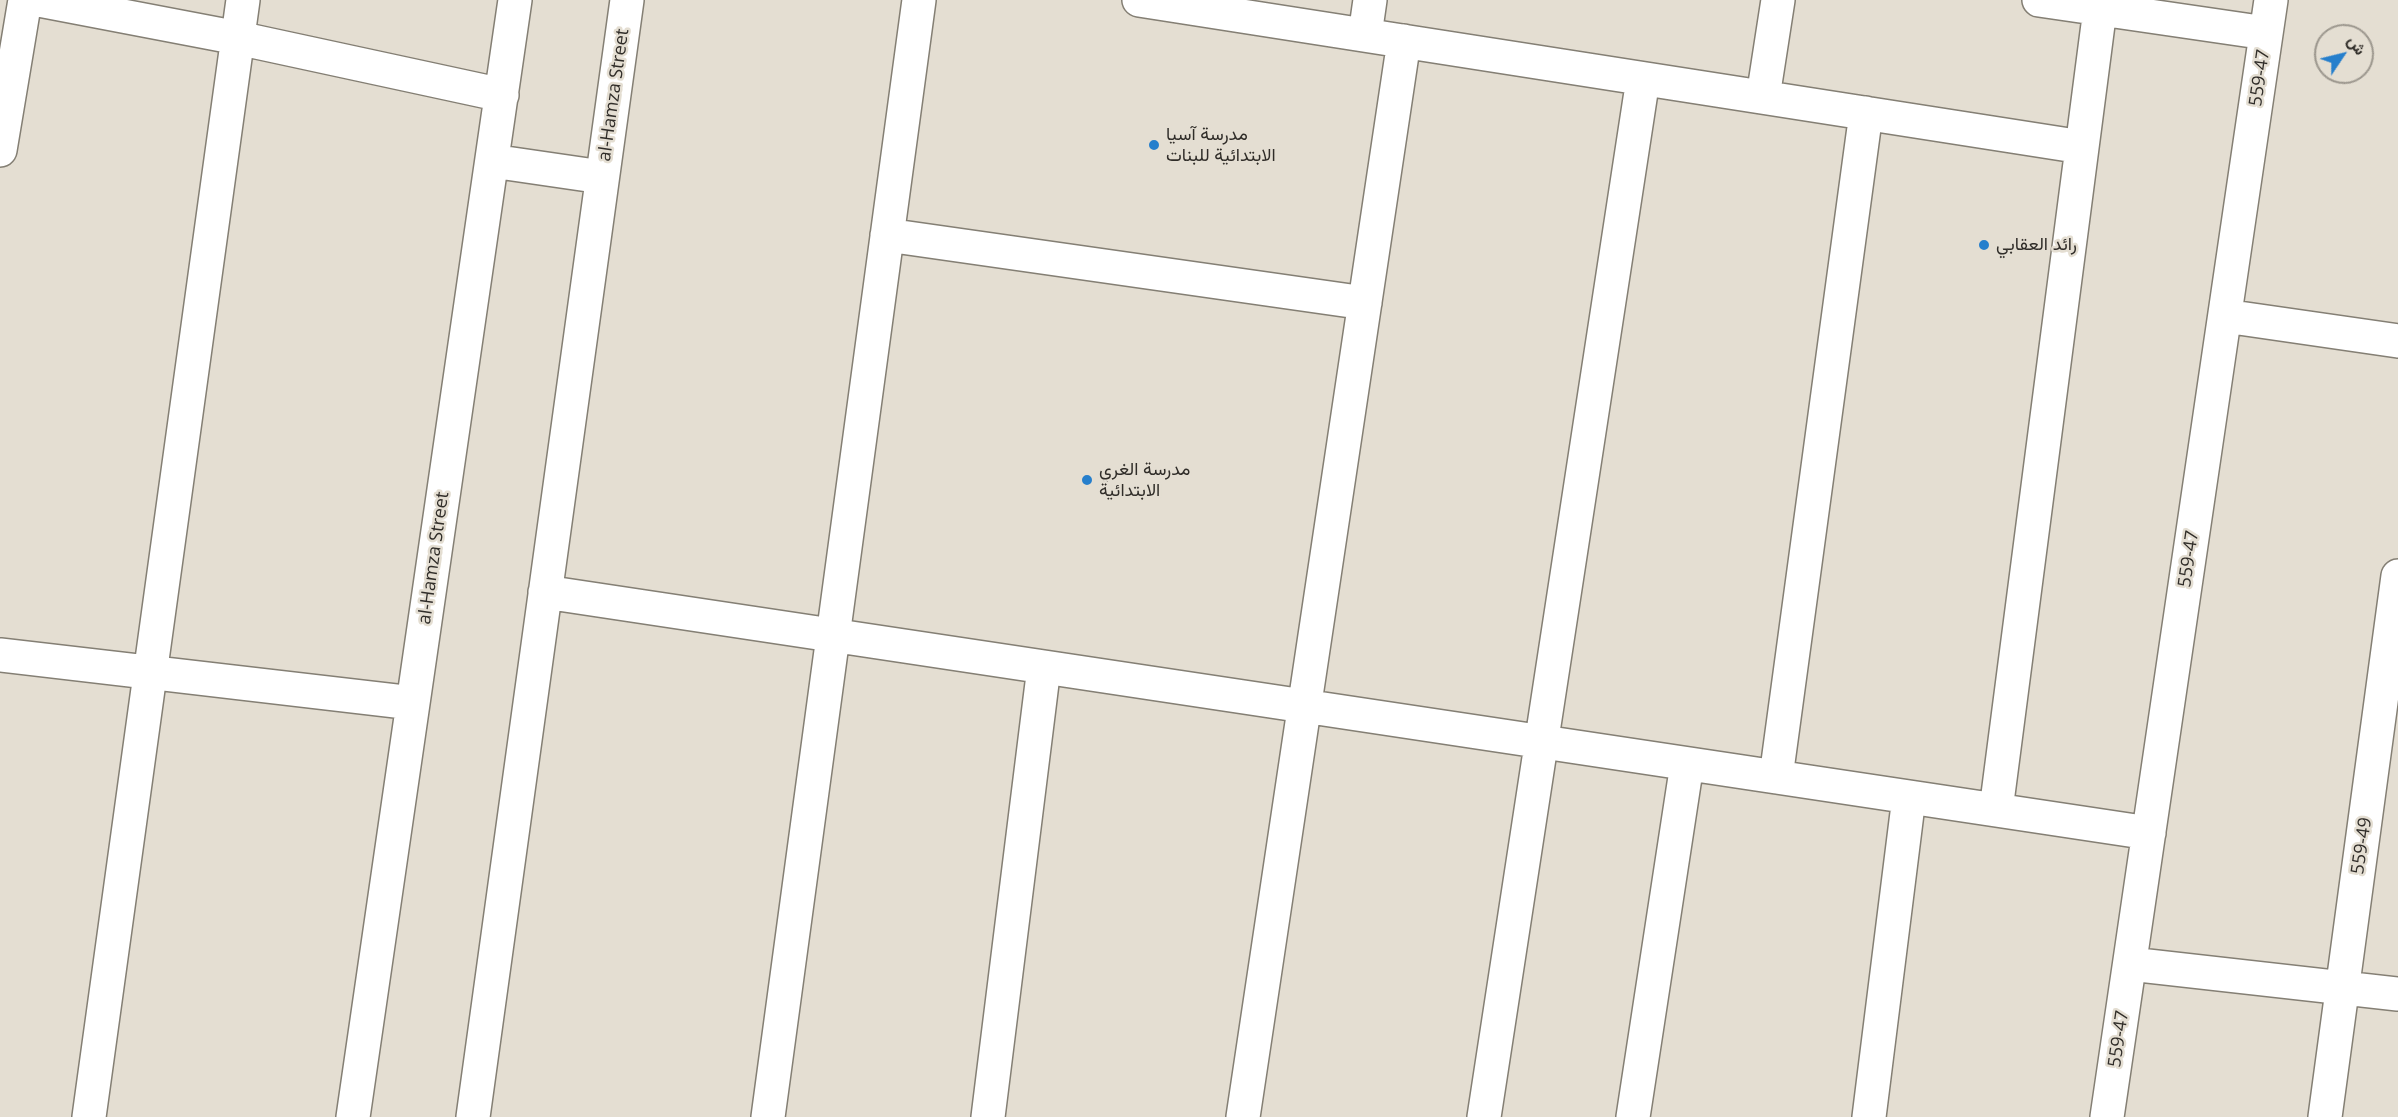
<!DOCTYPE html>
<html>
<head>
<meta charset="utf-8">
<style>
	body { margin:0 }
	#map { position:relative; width:2398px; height:1117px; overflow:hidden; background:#e4ded2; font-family:"Open Sans",Vazirmatn,sans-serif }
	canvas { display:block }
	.north { position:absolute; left:2314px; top:24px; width:60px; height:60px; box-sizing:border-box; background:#e4ded2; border:2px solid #9c978e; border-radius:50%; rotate:55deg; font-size:16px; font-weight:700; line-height:24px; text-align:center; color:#302d29 }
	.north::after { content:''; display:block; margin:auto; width:21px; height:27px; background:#267fcc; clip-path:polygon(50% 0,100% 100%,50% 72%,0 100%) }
</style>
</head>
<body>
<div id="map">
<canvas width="2398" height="1117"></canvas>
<div class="north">ش</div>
</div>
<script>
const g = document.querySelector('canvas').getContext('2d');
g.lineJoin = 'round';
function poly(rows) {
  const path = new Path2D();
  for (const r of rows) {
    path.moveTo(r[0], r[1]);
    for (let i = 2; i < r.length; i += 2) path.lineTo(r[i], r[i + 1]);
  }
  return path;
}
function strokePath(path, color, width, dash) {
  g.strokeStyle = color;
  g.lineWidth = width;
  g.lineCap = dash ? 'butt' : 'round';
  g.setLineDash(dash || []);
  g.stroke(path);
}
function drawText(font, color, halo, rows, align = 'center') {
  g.font = font + ' "Open Sans",Vazirmatn,sans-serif';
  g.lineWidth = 5;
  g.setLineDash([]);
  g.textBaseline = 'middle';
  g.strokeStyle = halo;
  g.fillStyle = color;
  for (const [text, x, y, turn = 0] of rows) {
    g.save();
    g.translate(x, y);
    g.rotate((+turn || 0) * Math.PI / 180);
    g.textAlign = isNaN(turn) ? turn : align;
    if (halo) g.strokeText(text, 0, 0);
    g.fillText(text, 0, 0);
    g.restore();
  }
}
const minor = poly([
	[39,0,238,38,502,95],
	[1139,0,2082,147],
	[2039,0,2266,33],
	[1365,35,1370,0],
	[1763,97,1778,0],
	[0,150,25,0],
	[492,161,602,177],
	[887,235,1365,303],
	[2225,316,2398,341],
	[545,592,2149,833],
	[0,655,413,703],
	[1776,777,1866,113],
	[1996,810,2100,9],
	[2130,964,2398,994],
	[89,1117,243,0],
	[353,1117,515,0],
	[473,1117,627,0],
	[768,1117,919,0],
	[988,1117,1044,667],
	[1243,1117,1404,41],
	[1484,1117,1643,79],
	[1633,1117,1687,764],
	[1869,1117,1909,797],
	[2107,1117,2271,0],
	[2325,1117,2398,576]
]);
strokePath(minor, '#847f74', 36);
strokePath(minor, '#fff', 33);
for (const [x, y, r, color] of [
	[1154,145,6,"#267fcc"],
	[1984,245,6,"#267fcc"],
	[1087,480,6,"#267fcc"]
]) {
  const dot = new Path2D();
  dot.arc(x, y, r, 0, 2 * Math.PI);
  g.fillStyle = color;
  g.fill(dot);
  strokePath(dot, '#e4ded2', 2);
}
drawText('18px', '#302d29', '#e4ded2', [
	["559-47",2260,78,-82],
	["al-Hamza Street",614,95,-82],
	["al-Hamza Street",434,558,-82],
	["559-47",2189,559,-82],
	["559-49",2362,846,-82],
	["559-47",2119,1039,-82]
]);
drawText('18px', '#302d29', '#e4ded2', [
	["مدرسة آسيا",1166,135],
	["الابتدائية للبنات",1166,156],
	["رائد العقابي",1996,245],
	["مدرسة الغري",1099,470],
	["الابتدائية",1099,491]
], 'left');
</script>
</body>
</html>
